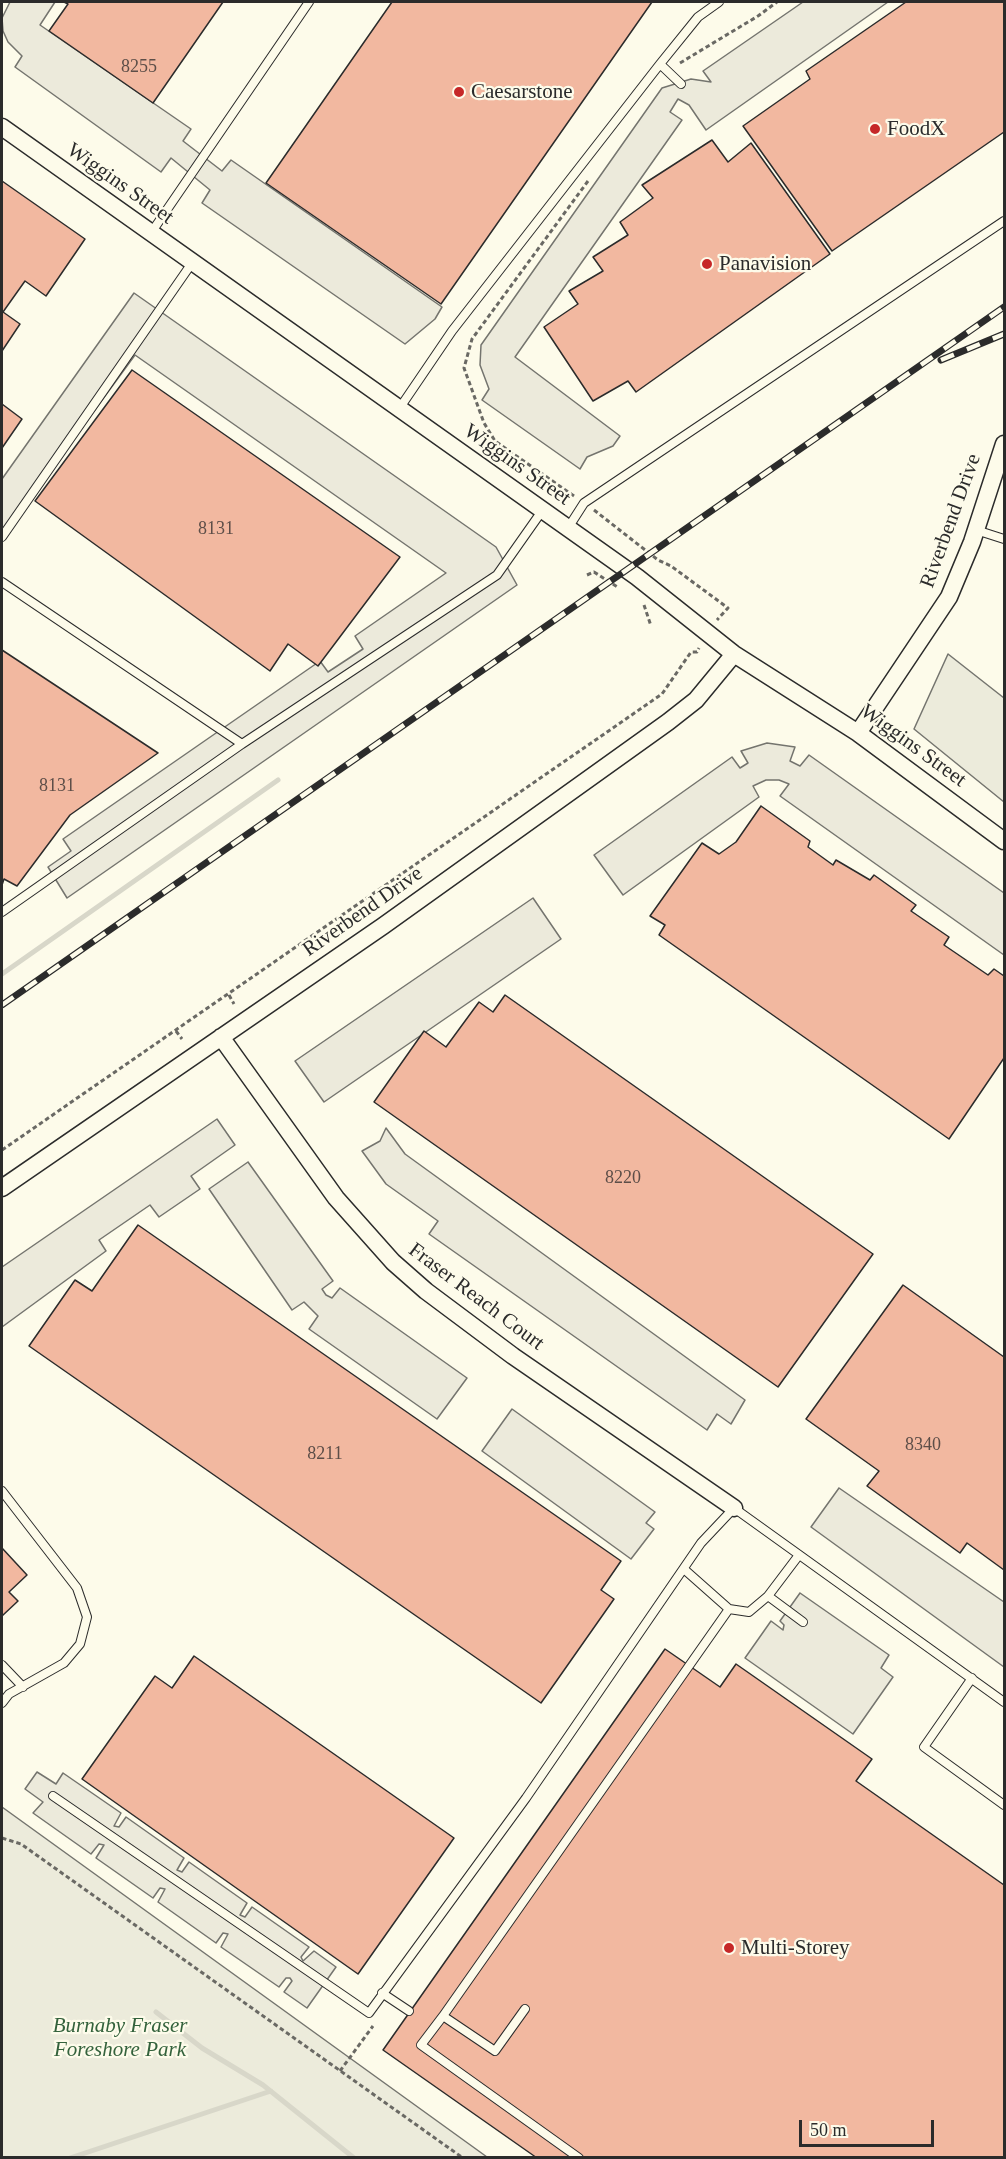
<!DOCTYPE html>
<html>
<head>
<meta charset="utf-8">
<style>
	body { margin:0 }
	#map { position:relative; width:1006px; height:2159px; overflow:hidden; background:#fdfbea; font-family:"Times New Roman",serif }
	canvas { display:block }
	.frame { position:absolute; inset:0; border:3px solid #2b2b2b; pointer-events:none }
	.scale { position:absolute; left:799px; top:2120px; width:135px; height:27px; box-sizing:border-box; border:3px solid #2b2b2b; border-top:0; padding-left:8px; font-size:18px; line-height:21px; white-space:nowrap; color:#2b2b2b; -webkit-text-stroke:4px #fdfbea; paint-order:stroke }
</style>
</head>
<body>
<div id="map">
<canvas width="1006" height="2159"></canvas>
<div class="frame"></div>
<div class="scale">50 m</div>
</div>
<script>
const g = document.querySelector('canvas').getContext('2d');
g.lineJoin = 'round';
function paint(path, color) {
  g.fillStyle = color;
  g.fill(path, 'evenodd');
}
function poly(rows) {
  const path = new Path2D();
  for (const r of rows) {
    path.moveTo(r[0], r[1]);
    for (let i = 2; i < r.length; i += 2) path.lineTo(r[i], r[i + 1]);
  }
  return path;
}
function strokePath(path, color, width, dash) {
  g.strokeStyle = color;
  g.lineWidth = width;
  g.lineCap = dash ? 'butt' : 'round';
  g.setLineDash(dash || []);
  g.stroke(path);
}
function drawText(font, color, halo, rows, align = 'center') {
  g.font = font + ' "Times New Roman",serif';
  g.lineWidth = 4.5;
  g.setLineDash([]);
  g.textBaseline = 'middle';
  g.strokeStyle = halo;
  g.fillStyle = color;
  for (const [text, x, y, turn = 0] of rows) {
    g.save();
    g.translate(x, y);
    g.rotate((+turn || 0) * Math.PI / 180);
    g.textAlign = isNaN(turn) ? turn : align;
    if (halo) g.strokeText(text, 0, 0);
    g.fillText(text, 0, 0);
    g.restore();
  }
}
const green = poly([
	[948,654,1004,698,1004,802,914,729,948,654],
	[2,1807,487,2157,2,2157,2,1807]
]);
paint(green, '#ecebdb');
strokePath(green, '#74746e', 1.5);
const parking = poly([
	[10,2,55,2,40,25,191,129,183,141,222,171,231,160,442,307,435,319,405,344,202,203,210,190,171,158,161,172,15,67,22,56,8,42,3,31,2,18,10,2],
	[803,2,888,2,706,130,689,105,678,99,670,112,682,120,515,357,620,436,613,446,587,457,580,469,482,400,489,389,480,365,481,345,662,88,691,79,711,82,703,71,803,2],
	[134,293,496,547,517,585,67,898,48,867,71,851,63,839,320,661,328,672,363,649,355,636,446,573,135,355,2,537,2,479,134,293],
	[767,743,795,747,790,761,800,766,809,755,1004,893,1004,955,780,796,789,784,779,780,766,780,753,786,759,797,623,895,594,855,732,757,740,768,748,763,741,751,767,743],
	[533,898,561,939,324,1102,295,1061,533,898],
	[217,1119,235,1145,191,1176,200,1189,159,1217,150,1205,99,1240,106,1251,2,1327,2,1267,217,1119],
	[386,1128,405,1154,745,1400,731,1424,717,1414,707,1430,429,1234,438,1221,386,1184,362,1151,380,1141,386,1128],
	[248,1162,333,1281,322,1289,326,1295,332,1298,340,1288,467,1378,437,1419,309,1329,318,1316,304,1302,292,1310,209,1189,248,1162],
	[512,1409,655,1512,646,1523,654,1529,631,1559,482,1451,512,1409],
	[839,1488,1004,1602,1004,1667,811,1527,839,1488],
	[800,1593,889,1655,881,1668,893,1677,853,1734,745,1658,771,1621,783,1630,784,1625,780,1621,800,1593],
	[37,1772,56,1784,63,1773,121,1813,114,1826,119,1827,126,1817,184,1858,177,1870,182,1872,189,1862,247,1903,240,1915,245,1917,252,1907,309,1947,301,1957,303,1961,314,1951,336,1967,307,2008,284,1992,292,1981,290,1978,286,1978,279,1987,221,1947,228,1934,223,1933,216,1943,158,1902,165,1889,160,1888,153,1898,96,1858,104,1845,99,1844,91,1854,33,1813,43,1802,25,1789,37,1772]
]);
paint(parking, '#eceadb');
strokePath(parking, '#74746e', 1.5);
strokePath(poly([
	[2,974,278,780],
	[156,2012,202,2048,263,2085,354,2158],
	[70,2158,271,2091]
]), '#d8d7c9', 5);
const building = poly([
	[64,2,223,2,153,103,49,31,68,4,64,2],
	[392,2,652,2,441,304,266,183,392,2],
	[906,2,1004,2,1004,132,832,251,743,126,810,79,806,71,906,2],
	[712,140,728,162,751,143,830,254,636,392,628,381,593,401,544,327,578,304,569,291,603,271,593,257,628,235,620,222,653,198,642,185,712,140],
	[2,181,85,239,46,296,25,281,3,312,20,324,2,351,2,181],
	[132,370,400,557,318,666,288,644,270,671,35,501,132,370],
	[2,404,22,419,2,448,2,404],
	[2,650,158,753,70,815,17,886,4,879,2,885,2,650],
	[761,806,810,841,808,847,833,865,836,860,870,880,874,875,916,905,911,911,949,937,944,945,988,975,994,969,1004,976,1004,1058,949,1139,659,935,665,925,650,916,702,843,719,854,736,842,761,806],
	[505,995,873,1254,778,1387,374,1102,424,1031,446,1047,479,1002,493,1012,505,995],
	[138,1225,621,1561,601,1590,614,1599,541,1703,29,1346,75,1280,92,1291,138,1225],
	[903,1285,1004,1357,1004,1570,967,1543,960,1553,867,1486,879,1471,806,1419,903,1285],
	[2,1548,27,1575,9,1592,18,1601,2,1616,2,1548],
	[665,1649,720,1687,736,1664,872,1759,856,1781,1004,1885,1004,2158,537,2158,383,2050,665,1649],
	[194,1656,454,1838,358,1974,82,1779,155,1676,172,1688,194,1656]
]);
paint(building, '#f2b8a0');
strokePath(building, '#2b2b2b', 1.5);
const lane = poly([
	[660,64,681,84],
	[151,233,309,2],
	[399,409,452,331,660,64,698,17,719,2],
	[568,528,584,503,1004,221],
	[976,530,1004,539],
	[2,537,192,263],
	[2,582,242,744,497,575,542,511],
	[2,912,242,744],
	[2,1491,77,1588,87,1617,80,1644,64,1663,9,1694,2,1703],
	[685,1570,729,1609,749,1612,768,1596,799,1555],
	[768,1596,803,1622],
	[2,1665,23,1687],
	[972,1678,924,1747,1004,1805],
	[53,1796,369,2013,526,1798,701,1543,734,1508,1004,1702],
	[382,1993,409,2011],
	[525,2009,495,2051,443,2016,729,1609],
	[443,2016,421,2045,579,2158]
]);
const street = poly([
	[2,127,637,577,734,654,858,733,1004,841],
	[858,733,949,597,972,542,1004,444],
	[221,1037,336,1198,393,1262,426,1291,513,1356,734,1508],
	[2,1188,383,926,668,722,696,700,734,654]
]);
strokePath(lane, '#2b2b2b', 10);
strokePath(street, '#2b2b2b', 19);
strokePath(poly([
	[680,63,758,16,777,2],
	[574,496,495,441,484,423,464,368,472,339,588,181],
	[594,510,658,560,671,566,728,608,717,620],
	[587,575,594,572,619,588],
	[644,605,651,626],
	[229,995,234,1004],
	[176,1031,182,1039],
	[2,1150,662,694,691,652,697,652,699,648],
	[2,1838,21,1844,463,2158],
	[340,2071,373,2026]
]), '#6a6964', 3, [4.5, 3]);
strokePath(lane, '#fdfbea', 8);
strokePath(street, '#fdfbea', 16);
const rail = poly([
	[941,360,1004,334],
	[2,1005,1004,307]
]);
strokePath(rail, '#2b2b2b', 7);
strokePath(rail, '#fdfbea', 4.5, [14]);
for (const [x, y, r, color] of [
	[459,92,6,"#c62828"],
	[875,129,6,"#c62828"],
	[707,264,6,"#c62828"],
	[729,1948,6,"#c62828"]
]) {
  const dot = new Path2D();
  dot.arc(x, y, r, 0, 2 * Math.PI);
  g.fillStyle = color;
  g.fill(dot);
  strokePath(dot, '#fdfbea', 2);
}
drawText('18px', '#5d4e48', null, [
	["8255",139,67],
	["8131",216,529],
	["8131",57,786],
	["8220",623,1178],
	["8340",923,1445],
	["8211",325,1454]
]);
drawText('21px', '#2b2b2b', '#fdfbea', [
	["Caesarstone",471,92],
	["FoodX",887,129],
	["Panavision",719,264],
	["Multi-Storey",741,1948]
], 'left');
drawText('21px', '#2b2b2b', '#fdfbea', [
	["Wiggins Street",120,184,35],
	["Wiggins Street",517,465,35],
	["Riverbend Drive",951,521,-70],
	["Wiggins Street",913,746,36],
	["Riverbend Drive",363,912,-35],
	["Fraser Reach Court",476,1297,37]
]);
drawText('italic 21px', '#34623c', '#fdfbea', [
	["Burnaby Fraser",120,2026],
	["Foreshore Park",120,2050]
]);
</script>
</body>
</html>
